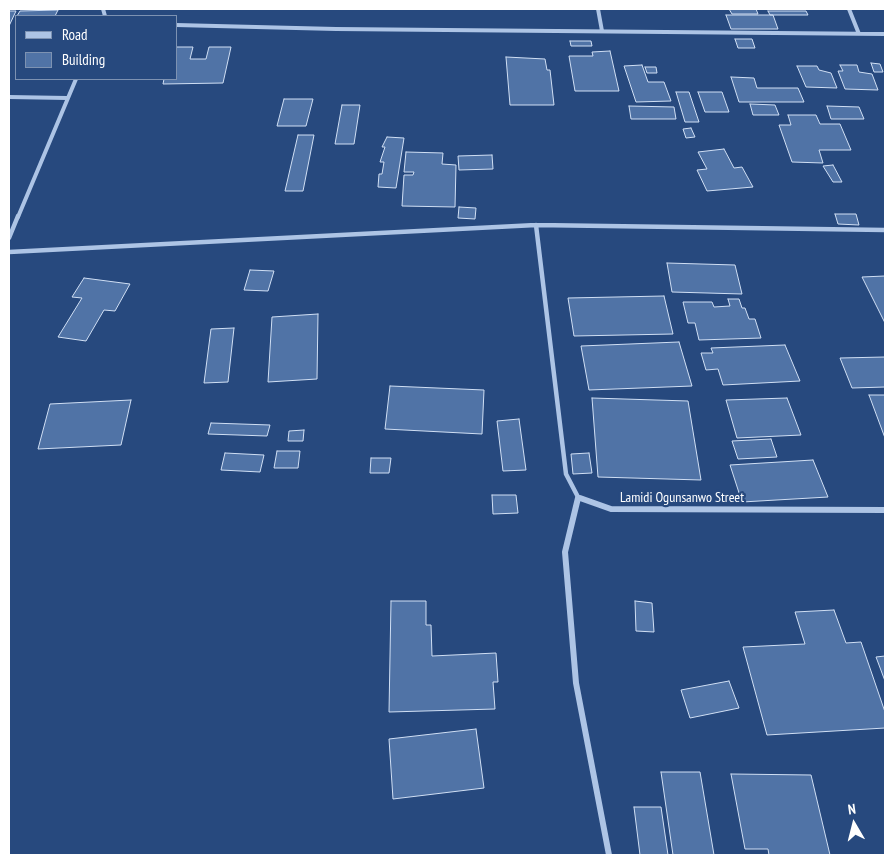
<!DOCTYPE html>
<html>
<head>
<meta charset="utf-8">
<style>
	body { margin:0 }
	#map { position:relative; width:894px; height:864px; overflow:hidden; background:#27497e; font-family:"PT Sans Narrow",sans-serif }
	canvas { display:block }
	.frame { position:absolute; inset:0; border:10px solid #fff; pointer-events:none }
	.legend { position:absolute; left:15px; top:15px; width:162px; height:65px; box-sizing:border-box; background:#27497e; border:1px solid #7d92b2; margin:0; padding:6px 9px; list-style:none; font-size:15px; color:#fff }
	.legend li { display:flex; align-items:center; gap:10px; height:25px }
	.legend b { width:25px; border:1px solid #7d92b2 }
	.north { position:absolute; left:829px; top:799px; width:50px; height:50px; -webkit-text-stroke:4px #27497e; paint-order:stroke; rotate:352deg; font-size:14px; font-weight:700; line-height:20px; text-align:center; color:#fff }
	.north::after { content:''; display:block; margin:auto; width:18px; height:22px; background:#fff; clip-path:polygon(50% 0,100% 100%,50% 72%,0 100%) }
</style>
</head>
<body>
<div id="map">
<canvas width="894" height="864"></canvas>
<div class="frame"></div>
<ul class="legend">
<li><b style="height:6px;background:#adc4e5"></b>Road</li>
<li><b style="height:14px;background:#5073a6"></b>Building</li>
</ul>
<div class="north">N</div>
</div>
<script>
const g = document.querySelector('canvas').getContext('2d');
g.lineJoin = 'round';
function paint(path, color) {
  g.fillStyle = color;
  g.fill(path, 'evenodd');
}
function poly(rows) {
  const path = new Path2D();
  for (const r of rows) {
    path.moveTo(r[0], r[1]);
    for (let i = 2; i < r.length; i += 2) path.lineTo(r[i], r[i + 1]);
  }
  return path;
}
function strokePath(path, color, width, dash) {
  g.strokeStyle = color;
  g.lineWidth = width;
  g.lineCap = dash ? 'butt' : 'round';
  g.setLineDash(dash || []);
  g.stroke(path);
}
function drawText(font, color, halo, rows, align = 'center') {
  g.font = font + ' "PT Sans Narrow",sans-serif';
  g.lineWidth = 4.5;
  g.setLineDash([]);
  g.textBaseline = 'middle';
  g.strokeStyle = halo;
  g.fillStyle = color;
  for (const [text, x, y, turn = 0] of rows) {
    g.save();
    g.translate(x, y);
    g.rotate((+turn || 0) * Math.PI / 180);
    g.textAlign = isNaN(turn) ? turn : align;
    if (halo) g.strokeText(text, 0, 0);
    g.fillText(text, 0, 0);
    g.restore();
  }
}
const building = poly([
	[729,9,756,9,758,14,732,14,729,9],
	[58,10,55,16,17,16,20,11,58,10],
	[9,11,16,11,9,26,9,11],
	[768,11,806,11,808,15,770,15,768,11],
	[726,15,773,15,778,29,731,29,726,15],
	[735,39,752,39,755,48,738,48,735,39],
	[570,41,591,41,592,46,571,46,570,41],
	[176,47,193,47,190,59,206,59,209,47,231,47,223,83,163,84,164,79,176,79,176,47],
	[610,51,619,91,575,91,569,56,593,56,592,52,610,51],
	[506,57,545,59,547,70,550,70,554,105,510,105,506,57],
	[871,63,880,64,883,72,874,72,871,63],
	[642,65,648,82,664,82,671,101,636,102,624,66,642,65],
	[840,65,857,65,859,72,872,74,878,90,845,89,838,71,843,71,840,65],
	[797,66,817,66,819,70,831,73,837,88,806,87,797,66],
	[645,67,656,67,657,73,647,73,645,67],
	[731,77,754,78,757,88,798,88,804,102,739,102,731,77],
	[676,92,689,92,699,122,685,122,676,92],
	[698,92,722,92,729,112,705,112,698,92],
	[284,99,313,99,306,126,277,126,284,99],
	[750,104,775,105,779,115,753,115,750,104],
	[342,105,360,105,354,144,335,144,342,105],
	[629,106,674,107,676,119,631,119,629,106],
	[827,106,859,107,864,119,831,119,827,106],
	[788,115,816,115,820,124,840,124,851,150,819,150,823,163,792,162,779,125,791,125,788,115],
	[691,128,695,137,686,138,683,129,691,128],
	[298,135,314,135,303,191,285,191,298,135],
	[387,137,404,138,396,188,378,187,379,174,382,174,384,162,380,162,385,147,382,147,387,137],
	[724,149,734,168,742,167,753,187,707,191,697,170,707,169,698,152,724,149],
	[406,152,443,153,442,164,456,165,455,207,402,206,404,175,413,175,414,172,404,172,406,152],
	[492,155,493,169,459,170,458,156,492,155],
	[833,165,842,182,833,182,823,166,833,165],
	[459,207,476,208,475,219,458,218,459,207],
	[835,214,856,214,859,225,838,224,835,214],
	[667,263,735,265,742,294,672,292,667,263],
	[250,270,274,271,268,291,244,290,250,270],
	[885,276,885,323,862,277,885,276],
	[84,278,130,284,115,311,104,310,86,341,58,337,82,298,72,297,84,278],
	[664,296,673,334,574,336,568,298,664,296],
	[728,299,739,299,742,308,745,308,749,319,755,319,761,338,699,340,695,323,688,323,683,302,712,302,714,307,730,306,728,299],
	[318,314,317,379,268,382,272,317,318,314],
	[234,328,228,382,204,383,211,329,234,328],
	[679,342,692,386,589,390,581,346,679,342],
	[785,345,800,381,723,385,718,369,706,370,701,353,713,353,711,348,785,345],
	[885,357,885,387,852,388,840,358,885,357],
	[390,386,484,390,482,434,385,429,390,386],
	[869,395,885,395,885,438,869,395],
	[592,398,688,401,701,480,598,477,592,398],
	[787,398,801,435,737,438,726,400,787,398],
	[131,400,121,445,38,449,50,404,131,400],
	[519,419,526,470,503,471,497,421,519,419],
	[211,423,270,425,267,436,208,434,211,423],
	[304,430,303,441,288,441,289,431,304,430],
	[771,439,777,457,738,459,732,441,771,439],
	[277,451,300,451,298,468,274,468,277,451],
	[225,453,264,455,260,472,221,470,225,453],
	[589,453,592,473,573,474,571,454,589,453],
	[371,458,391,458,389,473,370,473,371,458],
	[813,460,828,497,742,502,730,465,813,460],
	[492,495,516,495,518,513,493,514,492,495],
	[391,601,426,601,426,625,431,625,432,656,496,653,498,682,493,682,495,709,389,712,391,601],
	[635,601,652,603,654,632,636,631,635,601],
	[834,610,846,643,861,642,885,712,885,728,767,735,743,647,805,644,795,612,834,610],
	[885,656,885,681,876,657,885,656],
	[729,681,739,708,690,718,681,690,729,681],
	[476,729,484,788,393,799,389,739,476,729],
	[661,772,700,772,714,855,673,855,661,772],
	[731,774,811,775,830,855,769,855,768,849,745,849,731,774],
	[634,807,661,807,668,855,640,855,634,807]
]);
paint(building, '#5073a6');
strokePath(building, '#d0dff4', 1);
strokePath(poly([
	[103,9,105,16],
	[598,9,602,31],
	[849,9,859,34],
	[176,25,336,29,885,34],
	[9,97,67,98],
	[18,217,76,79]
]), '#adc4e5', 4);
strokePath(poly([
	[536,225,566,474,578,497,583,499],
	[9,238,18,216],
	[9,252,536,225,885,230],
	[578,499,578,497]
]), '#adc4e5', 4.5);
strokePath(poly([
	[578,498,565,552,576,683,609,855],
	[580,498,611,509,885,510]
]), '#adc4e5', 6);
drawText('14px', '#fff', '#27497e', [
	["Lamidi Ogunsanwo Street",682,498]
]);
</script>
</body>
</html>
